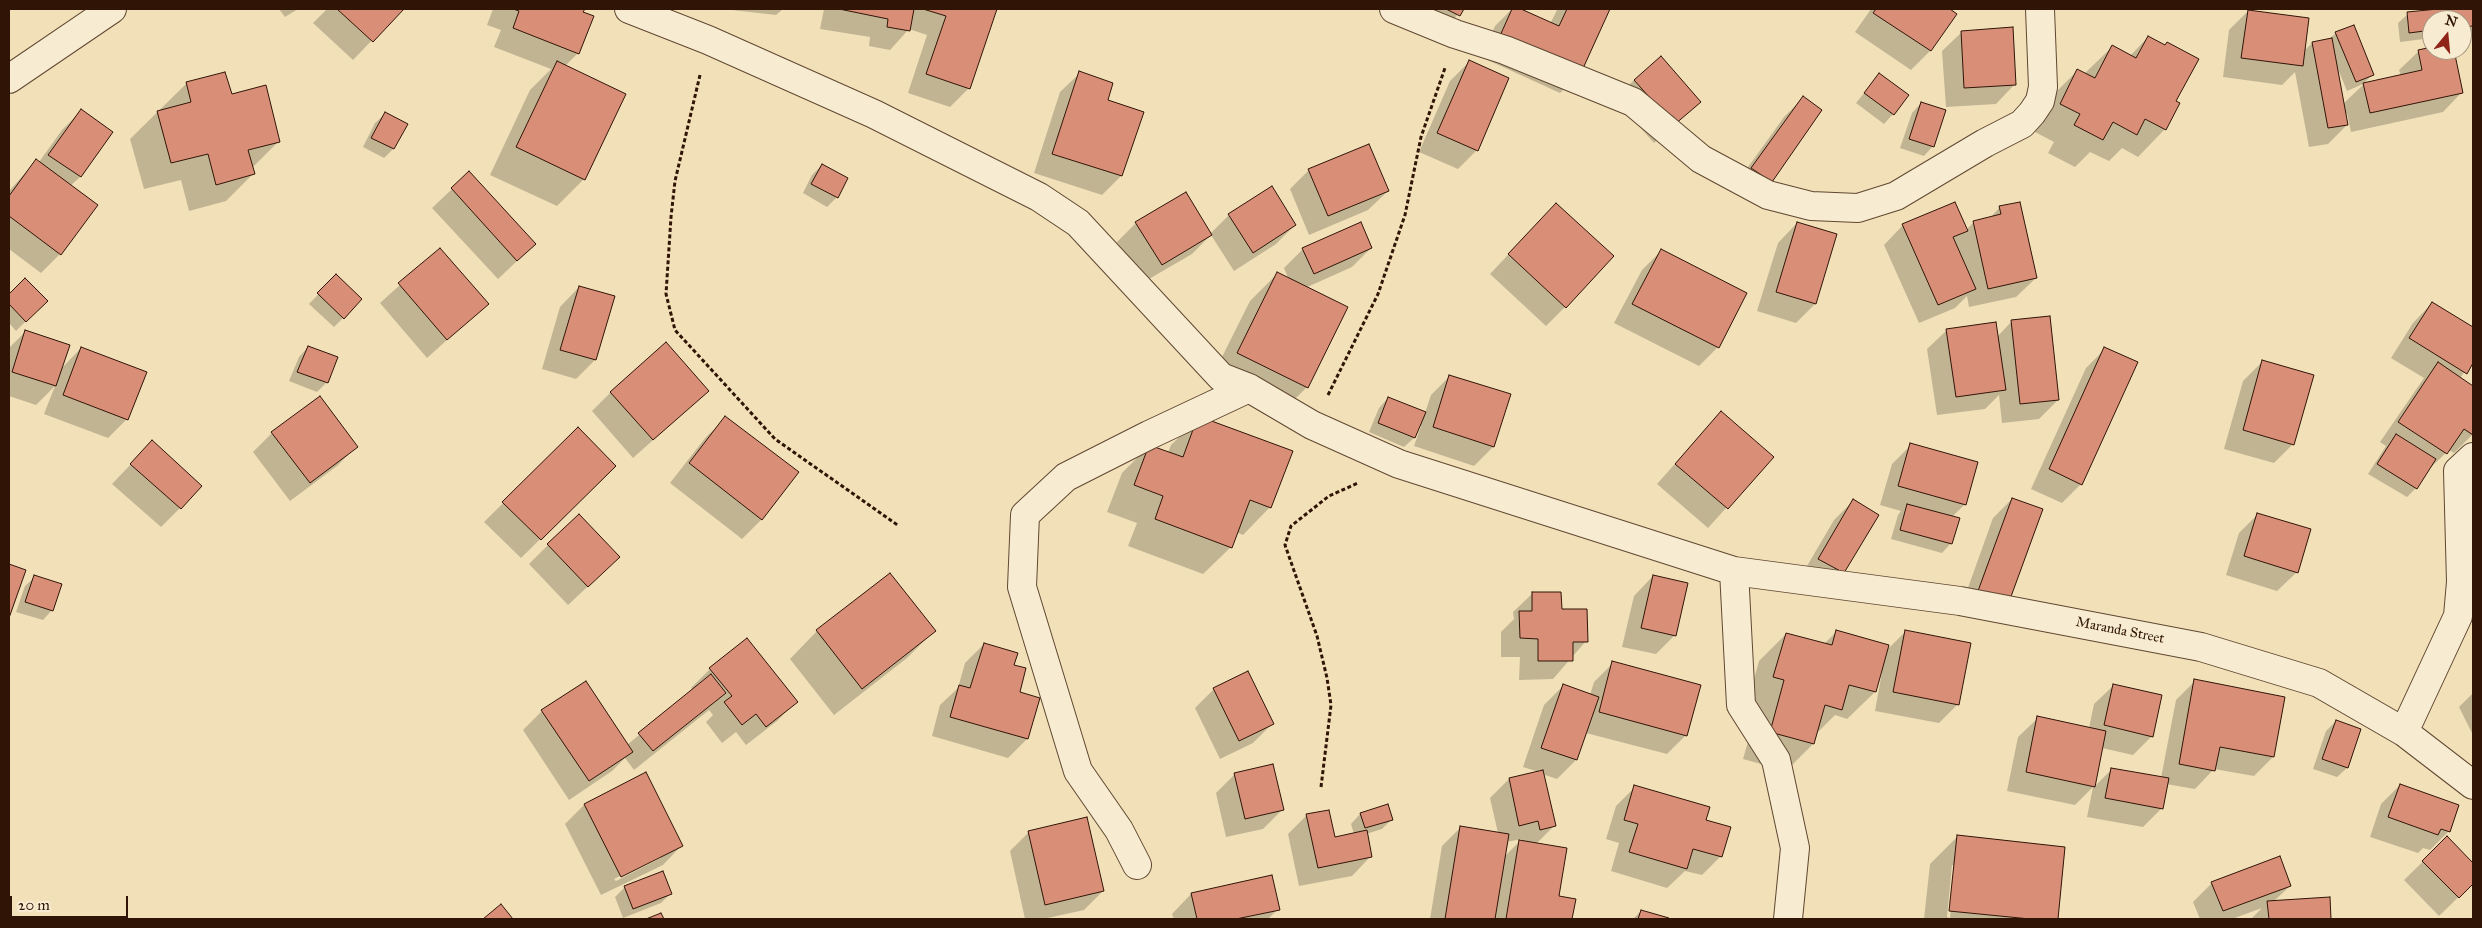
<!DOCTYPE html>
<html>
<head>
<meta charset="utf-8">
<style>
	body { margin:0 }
	#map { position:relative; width:2482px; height:928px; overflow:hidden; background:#f2e1b8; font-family:"IM FELL Great Primer",serif }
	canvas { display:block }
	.frame { position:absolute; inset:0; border:10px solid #301406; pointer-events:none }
	.north { position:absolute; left:2422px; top:10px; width:50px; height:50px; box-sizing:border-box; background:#f7ecd1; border:1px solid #a79680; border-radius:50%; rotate:17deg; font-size:14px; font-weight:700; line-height:20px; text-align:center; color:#301406 }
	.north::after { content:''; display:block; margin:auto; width:18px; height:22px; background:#8f2418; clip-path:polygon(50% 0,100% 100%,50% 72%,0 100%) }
	.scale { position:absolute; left:10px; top:896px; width:118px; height:22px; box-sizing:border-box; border:2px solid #301406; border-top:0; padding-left:6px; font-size:15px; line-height:18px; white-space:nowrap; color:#301406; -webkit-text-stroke:4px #f7ecd1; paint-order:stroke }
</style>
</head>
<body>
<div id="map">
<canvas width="2482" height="928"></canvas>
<div class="frame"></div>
<div class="north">N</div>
<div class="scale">20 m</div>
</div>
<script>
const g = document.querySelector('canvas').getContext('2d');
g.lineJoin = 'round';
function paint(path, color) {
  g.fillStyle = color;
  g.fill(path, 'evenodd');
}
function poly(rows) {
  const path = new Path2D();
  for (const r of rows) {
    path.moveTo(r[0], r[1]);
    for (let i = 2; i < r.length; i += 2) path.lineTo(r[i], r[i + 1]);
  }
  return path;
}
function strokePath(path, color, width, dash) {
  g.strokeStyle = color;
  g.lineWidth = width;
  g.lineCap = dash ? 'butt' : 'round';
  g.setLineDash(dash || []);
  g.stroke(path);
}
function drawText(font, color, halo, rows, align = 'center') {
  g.font = font + ' "IM FELL Great Primer",serif';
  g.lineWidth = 4;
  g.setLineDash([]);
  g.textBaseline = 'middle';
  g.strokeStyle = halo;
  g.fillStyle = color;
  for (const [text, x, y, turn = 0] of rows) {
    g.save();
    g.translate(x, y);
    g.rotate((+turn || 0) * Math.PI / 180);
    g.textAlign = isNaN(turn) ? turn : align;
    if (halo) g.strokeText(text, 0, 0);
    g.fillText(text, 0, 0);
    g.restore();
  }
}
paint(poly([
	[279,9,298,9,285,17],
	[327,9,402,9,353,60,313,23],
	[493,9,584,9,578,53,565,66,584,179,557,206,490,175,530,90,551,69,494,47,501,30,487,25],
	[723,9,783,9,776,15],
	[824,9,995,9,969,88,950,107,908,93,927,35,909,29,890,50,869,46,870,37,820,29],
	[1419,9,1462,9,1449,25],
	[1512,9,1518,9,1550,24,1557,10,1554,9,1608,9,1579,74,1560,93,1481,57,1495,26],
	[1871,9,1947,9,1955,14,1930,51,1911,70,1855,32],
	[2361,9,2396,9,2395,10],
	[2449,9,2473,9,2473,33,2462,35,2462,20,2432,20,2432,38,2400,42,2398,23,2408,14],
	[2248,11,2303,52,2312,43,2329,39,2336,33,2373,74,2363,84,2347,91,2338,69,2343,104,2364,84,2401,76,2399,70,2419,51,2432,48,2432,50,2453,50,2462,92,2443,112,2351,132,2347,113,2345,114,2347,125,2328,144,2309,147,2295,72,2282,85,2223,77,2229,30],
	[1962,32,2015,84,1996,104,1946,107,1942,51],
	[2148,37,2165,129,2138,157,2122,148,2109,161,2090,152,2075,167,2048,153,2054,142,2033,131,2050,98,2077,71,2084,74,2112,47,2130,56],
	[1469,62,1477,150,1458,169,1419,152,1450,81],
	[1080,73,1106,101,1142,112,1121,176,1102,195,1034,173,1060,92],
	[1879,75,1893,114,1884,124,1856,103],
	[1634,80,1699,101,1654,143,1615,99],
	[187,83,231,96,279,141,252,168,253,174,226,201,189,211,181,180,144,189,130,139],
	[1803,98,1771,182,1733,188,1784,117],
	[1921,103,1933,146,1924,156,1900,148,1912,113],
	[81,111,111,132,80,177,70,186,60,254,41,273,9,249,9,191,36,161,39,162,62,130],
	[385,114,393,149,384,158,363,147,375,123],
	[822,165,837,197,827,207,803,193,812,175],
	[1309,170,1388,191,1368,210,1309,235,1290,189],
	[469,173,535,244,498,279,432,208],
	[2000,207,2036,278,2016,297,1969,307,1967,296,1955,308,1919,323,1884,245,1903,225,1966,230,1974,222,1989,219],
	[1229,215,1295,225,1276,244,1234,271,1211,235,1192,254,1142,283,1117,242,1136,223,1210,234],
	[1797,223,1815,304,1796,323,1757,311,1778,243],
	[1537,224,1565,307,1546,326,1490,274],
	[1371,248,1352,267,1305,288,1307,387,1280,414,1210,381,1250,301,1277,274,1289,280,1284,268,1303,249],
	[440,249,487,304,427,358,380,303],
	[1661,251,1718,347,1699,366,1614,323,1642,270],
	[336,276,343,318,334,327,309,304],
	[25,280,46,301,16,331,9,323,9,296],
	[579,287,595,360,576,379,542,369,560,307],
	[2432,303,2473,329,2473,360,2460,378,2473,387,2473,434,2454,453,2449,450,2426,472,2416,488,2407,497,2368,474,2386,446,2380,442,2424,378,2391,358,2413,323],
	[2012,321,2058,400,2039,419,2002,423,1999,395,1985,409,1937,415,1927,349,1947,330,1997,337],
	[26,331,61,369,81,348,127,419,108,438,44,414,55,386,36,405,9,396,9,348],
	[308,347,327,382,317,392,289,381,299,357],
	[2105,349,2081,484,2062,503,2031,489,2086,368],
	[2262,362,2293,444,2274,463,2224,449,2243,381],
	[1450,376,1510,395,1493,447,1474,466,1414,446,1421,426,1419,425,1414,438,1404,447,1369,432,1379,408,1388,398,1425,413,1431,395],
	[708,391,633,458,592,411,611,392],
	[1721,412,1772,457,1708,528,1657,484],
	[726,418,797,473,761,520,742,539,670,483,706,437],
	[1199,418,1270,507,1243,535,1236,532,1231,547,1203,574,1128,546,1137,523,1107,512,1122,473,1149,446,1168,453,1171,445],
	[578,429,614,466,521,558,484,522],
	[272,433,356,447,337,466,290,501,253,452],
	[152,442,180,508,161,527,112,484],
	[1911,445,1965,504,1952,517,1951,543,1942,553,1891,539,1898,515,1901,511,1880,505,1892,464],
	[2012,499,2008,602,1989,621,1960,610,1993,518],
	[1853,501,1843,573,1800,578,1834,520],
	[2258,514,2297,572,2277,591,2226,575,2239,533],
	[548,545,599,576,568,605,529,564],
	[1653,576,1675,635,1656,654,1622,647,1634,596],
	[35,577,52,610,43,620,16,612,25,586],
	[1533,593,1560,610,1586,641,1553,679,1519,680,1520,657,1501,657,1501,632,1514,619,1513,612],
	[817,631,934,631,907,658,834,715,790,659],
	[1836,632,1887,650,1905,632,1958,704,1939,723,1875,711,1882,672,1880,672,1875,692,1847,719,1835,715,1816,734,1813,744,1786,771,1743,759,1758,707,1747,704,1759,661,1786,634,1824,644],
	[984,644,1013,666,1018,693,1039,699,1027,739,1008,758,932,736,940,705,958,688,965,663],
	[1613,663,1686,735,1667,754,1586,733,1576,760,1557,779,1542,774,1554,826,1536,844,1558,897,1574,900,1571,919,1430,919,1442,846,1461,827,1498,833,1490,798,1509,779,1539,772,1523,767,1544,705,1563,686,1590,695,1594,682],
	[1522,839,1504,857,1506,842],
	[710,669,796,702,777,721,746,745,736,732,722,743,706,722,713,715,709,710,634,770,625,758,612,771,569,800,523,730,542,711,627,745,693,690,691,688],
	[2195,681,2273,757,2254,776,2214,769,2195,789,2166,784,2162,808,2143,827,2087,817,2093,787,2075,805,2007,791,2018,737,2038,718,2089,728,2094,704,2114,685,2152,736,2133,755,2102,748,2094,787,2112,769,2161,778,2176,700],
	[1214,689,1272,724,1253,743,1220,759,1195,708],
	[2473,693,2473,735,2459,707],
	[2336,721,2360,730,2347,768,2337,777,2313,769,2326,731],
	[1235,774,1282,810,1263,829,1226,837,1216,793],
	[2400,785,2449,831,2430,850,2423,848,2418,853,2370,837,2381,804],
	[1635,787,1704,821,1721,856,1702,875,1685,871,1667,888,1611,871,1619,843,1606,839,1616,806],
	[584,805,682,845,663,865,601,895,565,824],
	[661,856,661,858,616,881,614,879],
	[1360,814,1392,819,1382,829,1366,834,1371,856,1352,876,1299,886,1288,834,1307,815,1334,838,1354,834,1351,824],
	[1029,832,1103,891,1084,910,1043,919,1025,919,1010,851],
	[1957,837,2063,848,2056,919,1924,919,1930,864],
	[1952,865,1955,865,1950,918,1947,917],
	[2447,838,2473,865,2473,883,2439,916,2404,880],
	[2212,883,2290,886,2273,902,2329,898,2330,919,2251,919,2262,908,2232,919,2200,919,2193,902],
	[625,887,670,894,661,903,623,918,615,897],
	[1191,894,1278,909,1268,919,1174,919,1172,914],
	[1641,911,1668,919,1633,919]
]), '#0003');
const building = poly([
	[337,9,404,9,373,42,337,9],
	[513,9,585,9,583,12,594,16,579,54,513,28,519,11,513,9],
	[839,9,914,9,910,31,887,27,888,19,839,9],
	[923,9,997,9,970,89,926,74,946,16,923,9],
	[1446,9,1464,9,1460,16,1446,9],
	[1512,9,1521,9,1559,26,1567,9,1610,9,1580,75,1499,38,1512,9],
	[1876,9,1950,9,1957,14,1931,51,1873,13,1876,9],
	[2438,9,2473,9,2473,26,2462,27,2462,20,2432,20,2432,30,2409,33,2407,12,2438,9],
	[2248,10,2309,18,2303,66,2241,58,2248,10],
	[2354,25,2374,75,2356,82,2335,32,2354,25],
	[2013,27,2016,85,1964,88,1961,31,2013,27],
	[2148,36,2165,45,2167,42,2199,59,2176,101,2180,103,2166,130,2145,119,2137,135,2113,122,2103,140,2074,125,2080,114,2060,104,2077,69,2095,78,2112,45,2136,58,2148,36],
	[2332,38,2348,125,2328,128,2312,42,2332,38],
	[2432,47,2432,50,2454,50,2463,93,2370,113,2363,83,2422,70,2418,50,2432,47],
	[1661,56,1701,102,1674,125,1634,80,1661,56],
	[1469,60,1509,78,1478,151,1437,133,1469,60],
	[557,61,626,94,585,180,516,147,557,61],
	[1079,71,1113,83,1108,100,1144,112,1122,176,1052,154,1079,71],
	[225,72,232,94,266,85,280,142,248,150,255,174,216,185,208,154,171,163,157,111,191,102,186,82,225,72],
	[1879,73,1909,95,1894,115,1864,93,1879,73],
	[1803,96,1822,110,1772,182,1751,168,1803,96],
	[1921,102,1946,110,1934,147,1909,139,1921,102],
	[81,109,113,132,81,177,48,155,81,109],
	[385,112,408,124,394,149,371,138,385,112],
	[1369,144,1389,191,1328,216,1308,169,1369,144],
	[36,159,98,205,61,255,9,216,9,196,36,159],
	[822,164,848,178,838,198,811,184,822,164],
	[469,171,536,244,517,261,451,188,469,171],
	[1272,186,1296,225,1253,253,1228,214,1272,186],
	[1186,192,1212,235,1162,265,1135,222,1186,192],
	[1955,202,1968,231,1953,237,1976,289,1938,305,1902,224,1955,202],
	[2020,202,2037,278,1988,289,1973,221,2001,214,1999,206,2020,202],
	[1556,203,1614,256,1566,308,1508,254,1556,203],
	[1361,222,1372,248,1314,274,1302,248,1361,222],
	[1797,222,1837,234,1816,304,1776,292,1797,222],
	[440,248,489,304,447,340,398,283,440,248],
	[1661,249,1747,293,1719,348,1632,304,1661,249],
	[1277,272,1348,307,1308,388,1237,353,1277,272],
	[336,274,362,299,344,319,317,293,336,274],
	[25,278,48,301,26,322,9,304,9,294,25,278],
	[579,286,615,296,596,360,560,350,579,286],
	[2432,302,2473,327,2473,363,2467,374,2409,338,2432,302],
	[2050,316,2059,400,2020,404,2011,320,2050,316],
	[1996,322,2006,390,1956,397,1946,329,1996,322],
	[25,330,70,345,56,386,12,372,25,330],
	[666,342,709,391,653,440,610,392,666,342],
	[308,346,338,357,328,383,297,372,308,346],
	[81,347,147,372,128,420,63,395,81,347],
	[2104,347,2138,362,2082,485,2049,469,2104,347],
	[2262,360,2314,375,2294,445,2243,430,2262,360],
	[2438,362,2473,386,2473,435,2464,429,2447,454,2398,422,2438,362],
	[1449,375,1511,394,1494,447,1433,427,1449,375],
	[320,396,358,447,310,483,271,432,320,396],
	[1388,397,1426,412,1415,438,1378,423,1388,397],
	[1721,411,1774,457,1728,509,1675,464,1721,411],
	[725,416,799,472,762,520,689,463,725,416],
	[1198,416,1293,451,1271,508,1250,500,1232,548,1155,519,1163,496,1134,485,1149,445,1183,457,1198,416],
	[578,427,616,466,541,540,502,502,578,427],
	[2396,434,2436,459,2417,489,2377,464,2396,434],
	[152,440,202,486,181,509,130,464,152,440],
	[1910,443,1978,462,1966,505,1898,486,1910,443],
	[2012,498,2043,509,2009,602,1978,591,2012,498],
	[1853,499,1879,515,1844,573,1818,559,1853,499],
	[1907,504,1960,518,1952,544,1900,530,1907,504],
	[2257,513,2311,529,2298,573,2244,556,2257,513],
	[579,514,620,557,588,587,547,544,579,514],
	[9,564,26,570,9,618,9,564],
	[890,573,936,631,862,689,816,630,890,573],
	[34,575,62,584,53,611,25,602,34,575],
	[1653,575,1688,583,1676,636,1641,628,1653,575],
	[1532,592,1561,592,1562,609,1587,609,1588,642,1573,642,1573,661,1538,661,1538,639,1520,638,1519,611,1532,611,1532,592],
	[1836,630,1889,645,1876,692,1849,685,1842,710,1825,705,1814,744,1770,732,1784,680,1773,677,1786,633,1832,645,1836,630],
	[1905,630,1971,643,1959,705,1893,692,1905,630],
	[747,638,798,702,766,727,756,714,742,725,724,702,732,696,709,668,747,638],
	[984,643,1018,653,1014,665,1026,668,1020,692,1040,698,1028,739,950,717,959,685,970,688,984,643],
	[1612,661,1701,685,1687,736,1599,712,1612,661],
	[1248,671,1274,724,1239,741,1213,688,1248,671],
	[711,674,726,693,653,751,638,733,711,674],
	[2194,679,2285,697,2274,757,2220,747,2215,771,2179,764,2194,679],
	[586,681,633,752,589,781,541,710,586,681],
	[1563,684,1599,697,1577,760,1541,748,1563,684],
	[2113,684,2162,695,2153,737,2104,725,2113,684],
	[2037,716,2106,731,2095,787,2026,772,2037,716],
	[2336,720,2361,729,2348,768,2322,759,2336,720],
	[1273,764,1284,810,1245,819,1234,773,1273,764],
	[2111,768,2169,778,2163,809,2105,798,2111,768],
	[1543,770,1556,826,1540,830,1538,821,1519,826,1509,778,1543,770],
	[646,772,683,846,621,877,584,804,646,772],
	[2400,784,2459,805,2450,832,2441,829,2438,835,2388,817,2400,784],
	[1634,785,1710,807,1706,820,1731,827,1722,857,1693,849,1687,869,1629,852,1638,824,1624,820,1634,785],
	[1388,804,1393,820,1365,828,1360,813,1388,804],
	[1329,810,1335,837,1367,830,1372,857,1318,868,1306,814,1329,810],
	[1087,817,1104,891,1045,905,1028,831,1087,817],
	[1460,826,1509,834,1495,919,1445,919,1460,826],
	[1957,835,2065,847,2058,919,2030,919,1949,911,1957,835],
	[2447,836,2473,863,2473,884,2459,898,2422,861,2447,836],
	[1519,840,1567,848,1559,896,1576,899,1572,919,1506,919,1519,840],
	[2280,856,2291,886,2223,911,2211,882,2280,856],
	[663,871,672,894,633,909,624,886,663,871],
	[1272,875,1280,910,1236,919,1197,919,1191,893,1272,875],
	[2330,897,2331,919,2269,919,2267,901,2330,897],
	[501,904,513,919,483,919,501,904],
	[1641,910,1669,918,1669,919,1638,919,1641,910],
	[661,913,664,919,646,919,661,913]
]);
paint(building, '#d98e78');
strokePath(building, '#301406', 1);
const minor = poly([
	[629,9,708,40,874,114,1039,197,1078,223,1221,377,1249,388,1312,425,1399,464,1734,571,1960,601,2201,647,2319,683,2404,732,2473,785],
	[1394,9,1455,34,1505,50,1633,102,1701,159,1768,195,1811,206,1858,208,1896,196,1985,143,2022,124,2032,113,2040,101,2043,87,2040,9],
	[9,79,112,9],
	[1734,571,1741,705,1776,760,1795,848,1788,919],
	[2404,732,2458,616,2461,582,2458,471,2473,457],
	[1137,865,1119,830,1078,771,1022,587,1025,515,1066,477,1149,435,1249,388]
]);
strokePath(minor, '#604732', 30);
strokePath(poly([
	[700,75,675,181,671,217,666,294,675,330,775,439,899,526],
	[1328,395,1378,294,1405,215,1421,137,1445,68],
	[1321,787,1331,705,1327,678,1317,636,1285,545,1291,526,1329,496,1358,483]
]), '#301406', 3, [4, 2.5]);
strokePath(minor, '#f7ecd1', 28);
drawText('14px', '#301406', '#f7ecd1', [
	["Maranda Street",2120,631,11]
]);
</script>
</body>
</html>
